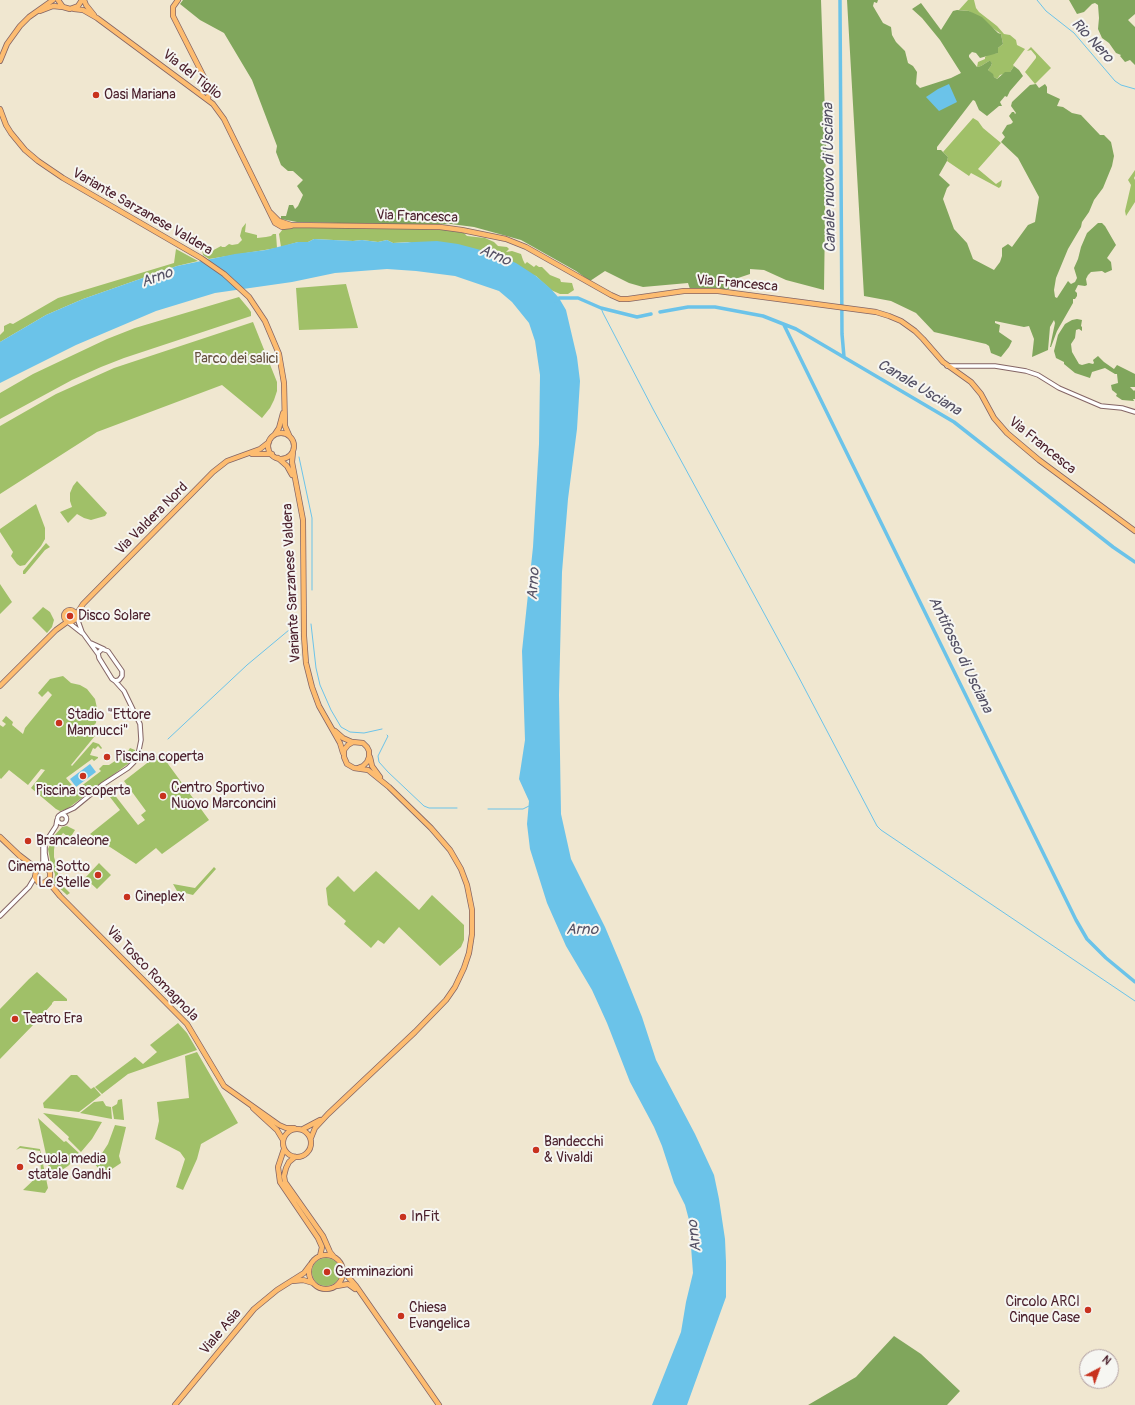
<!DOCTYPE html>
<html>
<head>
<meta charset="utf-8">
<style>
	body { margin:0 }
	#map { position:relative; width:1135px; height:1405px; overflow:hidden; background:#f0e7d0; font-family:Pangolin,sans-serif }
	canvas { display:block }
	.north { position:absolute; left:1079px; top:1349px; width:40px; height:40px; box-sizing:border-box; background:#f6f6f2; border:1px solid #b1a0a2; border-radius:50%; rotate:41deg; font-size:11px; font-weight:700; line-height:16px; text-align:center; color:#4a1f2b }
	.north::after { content:''; display:block; margin:auto; width:14px; height:18px; background:#c8321e; clip-path:polygon(50% 0,100% 100%,50% 72%,0 100%) }
</style>
</head>
<body>
<div id="map">
<canvas width="1135" height="1405"></canvas>
<div class="north">N</div>
</div>
<script>
const g = document.querySelector('canvas').getContext('2d');
g.lineJoin = 'round';
function paint(path, color) {
  g.fillStyle = color;
  g.fill(path, 'evenodd');
}
function poly(rows) {
  const path = new Path2D();
  for (const r of rows) {
    if (r.length === 3) {
      path.moveTo(r[0] + r[2], r[1]);
      path.arc(r[0], r[1], r[2], 0, 2 * Math.PI);
      continue;
    }
    path.moveTo(r[0], r[1]);
    for (let i = 2; i < r.length; i += 2) path.lineTo(r[i], r[i + 1]);
  }
  return path;
}
function strokePath(path, color, width, dash) {
  g.strokeStyle = color;
  g.lineWidth = width;
  g.lineCap = dash ? 'butt' : 'round';
  g.setLineDash(dash || []);
  g.stroke(path);
}
function drawText(font, color, halo, rows, align = 'center') {
  g.font = font + ' Pangolin,sans-serif';
  g.lineWidth = 4;
  g.setLineDash([]);
  g.textBaseline = 'middle';
  g.strokeStyle = halo;
  g.fillStyle = color;
  for (const [text, x, y, turn = 0] of rows) {
    g.save();
    g.translate(x, y);
    g.rotate((+turn || 0) * Math.PI / 180);
    g.textAlign = isNaN(turn) ? turn : align;
    if (halo) g.strokeText(text, 0, 0);
    g.fillText(text, 0, 0);
    g.restore();
  }
}
paint(poly([
	[968,0,974,0,976,8,979,12,997,26,1004,34,1010,35,1016,40,1017,45,1025,49,1013,65,1014,66,1010,72,1000,75,997,79,994,77,988,70,991,66,992,63,989,61,981,66,977,67,978,62,985,59,985,57,990,54,998,53,998,48,1003,44,1001,34,969,11,959,10],
	[1031,47,1051,68,1035,84,1025,72,1036,58,1036,56,1031,50,1027,51],
	[973,118,978,121,983,128,1001,143,978,169,996,184,1002,180,1001,186,999,188,971,173,969,176,947,161,948,157,943,152],
	[1135,170,1135,176,1134,178,1135,180,1135,202,1126,216,1125,211,1131,185,1128,180],
	[246,223,245,232,257,235,257,238,266,237,271,236,273,234,276,234,277,248,209,259,203,255,202,249,205,249,210,252,221,246,222,247,225,247,229,244,232,245,238,244,242,240,240,236,242,228],
	[289,227,444,229,464,233,467,236,485,238,494,242,498,246,507,247,509,249,506,252,512,251,521,254,523,260,525,264,527,262,534,267,536,265,539,267,542,267,550,275,560,279,561,282,572,283,574,290,568,294,560,294,551,290,536,276,408,242,393,243,387,240,378,242,362,240,353,241,314,239,308,242,298,242,281,247,279,234,283,229],
	[176,249,198,261,177,266,83,299,46,315,0,342,0,335,4,331,4,326,10,323,13,324,58,298,174,263],
	[346,284,358,328,299,330,296,288],
	[239,297,249,309,251,312,251,316,124,358,101,367,72,380,0,419,0,393,33,374,107,339,135,328],
	[253,322,277,382,277,391,274,400,270,408,262,418,222,385,97,432,0,494,0,426,56,394,114,368],
	[77,481,107,513,105,516,91,520,84,518,77,514,68,523,60,512,72,507,70,501,70,493,73,486],
	[36,504,45,528,45,539,41,546,25,565,20,566,17,564,11,556,13,552,0,532,0,529],
	[46,543,50,547,45,550,25,574,23,574,23,571],
	[0,584,12,602,0,614],
	[43,607,50,612,54,620,52,627,47,633,32,618],
	[63,676,71,683,80,685,87,689,95,699,97,708,96,723,93,726,99,731,71,765,72,766,93,742,99,744,102,748,101,749,98,746,95,749,93,748,90,755,98,757,98,758,94,761,92,759,66,778,76,790,101,771,99,769,103,765,109,765,115,761,126,758,125,756,130,748,135,750,134,756,129,763,67,809,60,811,56,809,31,788,45,770,41,769,28,785,9,770,1,779,0,778,0,725,3,727,6,724,2,721,6,716,13,722,12,725,23,734,25,728,52,695,48,691,42,697,38,693,50,679],
	[160,753,209,820,162,854,156,848,136,864,90,834,120,810,103,788,106,786,110,789,138,825,145,820,141,815,146,811,124,781],
	[67,826,75,830,70,838,63,833,55,843,54,850,54,857,58,871,58,881,70,893,67,895,54,883,55,874,51,864,48,849,54,836,62,827],
	[99,863,111,875,97,889,85,878],
	[214,867,216,869,193,895,177,891,173,884,195,888],
	[376,871,419,910,432,895,464,925,464,940,461,947,440,966,399,927,384,944,378,940,371,948,344,924,346,921,328,905,326,888,338,876,354,892],
	[37,972,67,999,67,1001,54,1001,52,1003,52,1004,36,1022,0,1059,0,1009,29,979],
	[178,1023,187,1033,197,1050,128,1074,102,1094,95,1087,135,1057,143,1064,157,1052,150,1045],
	[197,1052,238,1123,201,1144,197,1159,183,1190,176,1187,185,1159,180,1152,155,1139,159,1121,157,1102,189,1098,185,1056],
	[71,1075,77,1075,91,1089,94,1087,101,1095,79,1112,44,1108,43,1103],
	[122,1099,124,1119,124,1120,114,1119,112,1107,117,1104,118,1100],
	[103,1101,106,1106,111,1107,112,1119,80,1113,94,1102],
	[43,1113,102,1122,92,1139,81,1152,68,1139,69,1137],
	[38,1118,64,1142,66,1141,80,1154,68,1166,51,1177],
	[115,1125,126,1127,119,1156,121,1163,103,1175,95,1164,108,1144],
	[20,1146,40,1149,48,1188,45,1193,23,1190,41,1173,40,1151,20,1148,16,1150],
	[326,1272,14]
]), '#a0c068');
paint(poly([
	[183,0,821,0,826,142,824,290,786,280,764,270,750,269,750,274,729,281,729,289,690,289,688,283,643,287,629,283,605,271,590,281,576,271,521,240,474,227,451,224,421,225,297,222,281,219,281,216,286,216,289,205,293,205,295,209,298,206,303,195,297,186,303,180,293,171,288,171,281,165,276,152,277,146,252,80,224,33,200,20,180,4],
	[847,0,878,0,877,3,874,2,873,6,883,23,891,27,892,35,896,42,905,51,908,63,913,66,917,72,916,84,920,88,951,78,961,73,940,40,922,18,912,9,921,3,941,30,953,11,957,10,969,11,982,17,998,33,1001,34,1003,44,998,48,998,53,980,58,976,53,972,52,969,55,969,57,977,67,981,66,989,61,990,61,992,63,991,66,988,70,993,74,994,77,997,79,1005,72,1010,72,1014,66,1019,70,1023,76,1010,91,1007,97,1005,96,1000,102,1002,106,999,106,987,116,979,110,975,101,973,100,937,147,937,150,941,150,948,157,947,161,939,175,950,185,947,188,943,199,954,229,967,243,973,259,994,270,1000,262,1002,256,1002,248,1008,244,1012,247,1028,225,1035,222,1039,197,1018,158,1001,142,1005,137,1002,133,1007,125,1011,124,1013,122,1009,116,1012,112,1014,112,1015,114,1016,113,1011,106,1012,102,1030,85,1036,84,1039,88,1045,84,1047,87,1047,93,1060,99,1057,106,1063,107,1072,113,1081,115,1100,135,1104,135,1111,142,1114,156,1112,166,1103,188,1094,200,1089,212,1082,222,1081,227,1068,249,1056,278,1054,290,1055,297,1057,298,1068,281,1071,284,1075,282,1077,278,1074,268,1078,259,1081,247,1087,233,1098,223,1102,223,1105,226,1116,245,1107,258,1111,262,1112,270,1105,273,1102,271,1091,272,1088,275,1086,279,1087,285,1085,286,1078,285,1075,291,1077,293,1077,296,1075,299,1073,299,1073,303,1057,331,1051,347,1050,347,1055,323,1054,320,1050,327,1048,350,1032,357,1034,339,1029,326,1024,327,995,321,995,323,1000,325,999,332,1012,341,1009,347,1001,357,991,353,989,346,986,344,934,332,916,313,891,301,864,296],
	[1069,0,1135,0,1135,14,1128,20,1135,27,1135,65,1130,60,1125,62,1120,56,1121,55,1116,53,1109,43,1102,38,1098,29,1099,18,1098,5,1095,3,1092,4,1084,12,1077,14],
	[1077,319,1082,320,1081,326,1082,327,1082,331,1079,329,1076,330,1075,338,1071,344,1072,352,1079,364,1082,365,1089,363,1093,364,1094,363,1093,360,1098,356,1104,362,1114,369,1117,365,1135,374,1135,387,1130,387,1134,391,1135,390,1135,399,1133,399,1134,401,1122,400,1116,396,1117,394,1112,390,1111,385,1118,383,1117,374,1115,374,1105,368,1092,372,1090,378,1075,373,1064,364,1064,362,1056,358,1054,351,1058,335,1065,324,1072,320],
	[894,1336,921,1354,960,1391,947,1405,808,1405,856,1377]
]), '#80a65c');
paint(poly([
	[949,84,957,102,939,111,926,97,938,89],
	[314,239,353,241,362,240,378,242,387,240,393,243,437,241,458,244,492,253,516,263,536,276,551,289,559,298,566,310,577,357,580,381,577,429,568,499,562,572,559,695,561,814,571,859,605,927,621,965,642,1017,656,1060,695,1134,714,1175,719,1199,725,1239,726,1262,726,1297,687,1405,652,1405,681,1332,686,1302,693,1273,689,1220,685,1205,674,1183,662,1146,654,1127,630,1082,607,1023,592,990,566,946,547,903,530,849,527,824,529,801,519,779,525,740,522,651,533,547,539,444,540,375,535,341,529,323,512,302,499,291,455,276,416,271,387,269,335,273,292,282,215,293,156,311,76,345,0,383,0,342,46,315,83,299,177,266,235,254,266,250,298,242,308,242],
	[90,764,96,772,76,787,70,779]
]), '#6bc3e9');
strokePath(poly([
	[1037,0,1046,11,1074,33,1115,81,1121,85,1135,89],
	[601,308,603,313,653,409,796,672,877,826,881,830,1135,1001],
	[299,457,312,518,312,590],
	[311,624,316,668,320,685,331,710,341,727,350,732,364,733,382,729],
	[387,735,388,736,378,756,379,762,388,772,424,806,429,808,457,808],
	[168,739,247,665,295,625],
	[488,809,523,809,529,806]
]), '#6bc3e9', 1);
strokePath(poly([
	[840,0,842,334,844,357],
	[556,301,559,298,578,298,601,308,637,317,651,314],
	[660,312,688,307,715,307,763,316,796,329,954,422,1113,547,1135,562],
	[784,325,1076,920,1087,939,1106,958,1135,982]
]), '#6bc3e9', 3.5);
const minor = poly([
	[947,366,995,366,1026,371,1038,375,1059,388,1101,406,1122,408,1135,412],
	[77,618,82,632,98,654],
	[68,622,82,633],
	[91,643,104,649],
	[102,649,108,651,122,671,122,676,119,680,115,681,112,679,99,658,98,653,102,649],
	[61,814,74,808,102,785,128,768,134,762,138,755,141,740,140,724,124,691,115,681],
	[62,819,4.5],
	[45,843,45,853,48,869],
	[41,867,43,863,43,846,56,826,57,820],
	[0,916,29,887,35,877]
]);
const major = poly([
	[58,0,63,7,70,9,78,6,82,0],
	[84,0,86,5,94,15],
	[178,0,173,7,173,16,208,85,209,91,208,99],
	[74,9,83,10,97,18,213,104,224,119,275,223,282,227,291,226],
	[40,11,53,6,62,7],
	[0,61,7,44,20,26,29,17,53,0],
	[0,109,6,125,11,133,25,150,38,161,63,178,201,258,224,274,249,297,265,321,279,354,284,383,285,426,289,435],
	[271,213,279,221,291,225,440,227,462,230,506,239,526,247,611,295,620,299,628,299,684,291,718,291,876,312,889,316,901,321,915,331,923,339,943,362,971,382,981,394,994,418,1007,433,1039,460,1135,531],
	[281,446,13],
	[275,434,279,428,283,413],
	[293,452,292,462,303,520,304,636,306,663,312,687,319,706,340,743,343,753],
	[252,454,272,454],
	[278,458,287,466,292,475],
	[70,616,6],
	[76,615,83,604,213,472,227,461,260,449,269,442],
	[0,686,56,630,67,622],
	[335,731,343,738,352,742],
	[370,757,372,766,380,777],
	[0,837,21,857],
	[19,855,32,865,45,867,49,870,50,873,50,878,44,883,38,882,35,877,36,871,40,867],
	[50,879,51,885,60,896,187,1024,224,1086,279,1125,286,1128,294,1128],
	[253,1108,277,1130,283,1140],
	[297,1143,14],
	[303,1129,320,1120],
	[311,1138,315,1128,328,1114,415,1032,446,1000,455,987,464,968,469,953,472,934,472,910,467,885,461,869,450,850,431,828,389,787,368,770,354,768,347,764,344,757,344,750,348,745,353,742,363,743,367,747,369,751,369,757,367,762,363,766,358,768],
	[284,1149,278,1167,280,1182,318,1238,322,1247,320,1256],
	[295,1157,289,1162,286,1168,284,1176,285,1182,323,1236,330,1252,334,1257],
	[326,1272,17],
	[343,1271,356,1286,439,1405],
	[293,1281,303,1280,313,1283],
	[337,1286,348,1284,355,1289],
	[175,1405,254,1309,277,1290,304,1273,310,1265]
]);
strokePath(minor, '#846565', 5.5);
strokePath(major, '#846565', 6);
strokePath(minor, '#fff', 3.5);
strokePath(major, '#fdbc70', 4.5);
for (const [x, y, r, color] of [
	[96,95,4,"#c8321e"],
	[70,616,4,"#c8321e"],
	[59,723,4,"#c8321e"],
	[107,757,4,"#c8321e"],
	[83,776,4,"#c8321e"],
	[163,796,4,"#c8321e"],
	[28,841,4,"#c8321e"],
	[98,875,4,"#c8321e"],
	[127,897,4,"#c8321e"],
	[15,1019,4,"#c8321e"],
	[536,1150,4,"#c8321e"],
	[20,1167,4,"#c8321e"],
	[403,1217,4,"#c8321e"],
	[327,1272,4,"#c8321e"],
	[1088,1310,4,"#c8321e"],
	[401,1316,4,"#c8321e"]
]) {
  const dot = new Path2D();
  dot.arc(x, y, r, 0, 2 * Math.PI);
  g.fillStyle = color;
  g.fill(dot);
  strokePath(dot, '#f6f6f2', 1.5);
}
drawText('14px', '#4a1f2b', '#f6f6f2', [
	["Via del Tiglio",192,75,38],
	["Variante Sarzanese Valdera",142,212,30],
	["Via Francesca",417,217,2],
	["Via Francesca",737,284,5],
	["Via Francesca",1042,446,39],
	["Via Valdera Nord",152,519,-45],
	["Variante Sarzanese Valdera",292,583,-93],
	["Via Tosco Romagnola",152,974,46],
	["Viale Asia",221,1332,-50]
]);
drawText('14px', '#4a1f2b', '#f6f6f2', [
	["Oasi Mariana",104,95],
	["Disco Solare",78,616],
	["Stadio \"Ettore",67,715],
	["Mannucci\"",67,731],
	["Piscina coperta",115,757],
	["Centro Sportivo",171,788],
	["Nuovo Marconcini",171,804],
	["Piscina scoperta",83,791,"center"],
	["Brancaleone",36,841],
	["Cinema Sotto",90,867,"right"],
	["Le Stelle",90,883,"right"],
	["Cineplex",135,897],
	["Teatro Era",23,1019],
	["Bandecchi",544,1142],
	["& Vivaldi",544,1158],
	["Scuola media",28,1159],
	["statale Gandhi",28,1175],
	["InFit",411,1217],
	["Germinazioni",335,1272],
	["Circolo ARCI",1080,1302,"right"],
	["Cinque Case",1080,1318,"right"],
	["Chiesa",409,1308],
	["Evangelica",409,1324]
], 'left');
drawText('14px', '#644f3d', '#f6f6f2', [
	["Parco dei salici",236,359]
]);
drawText('italic 15px', '#545064', '#f6f6f2', [
	["Rio Nero",1092,41,47],
	["Canale nuovo di Usciana",830,178,-91],
	["Arno",495,256,23],
	["Arno",157,278,-20],
	["Canale Usciana",919,388,31],
	["Arno",534,584,-86],
	["Antifosso di Usciana",960,655,64],
	["Arno",582,930],
	["Arno",695,1236,-97]
]);
</script>
</body>
</html>
